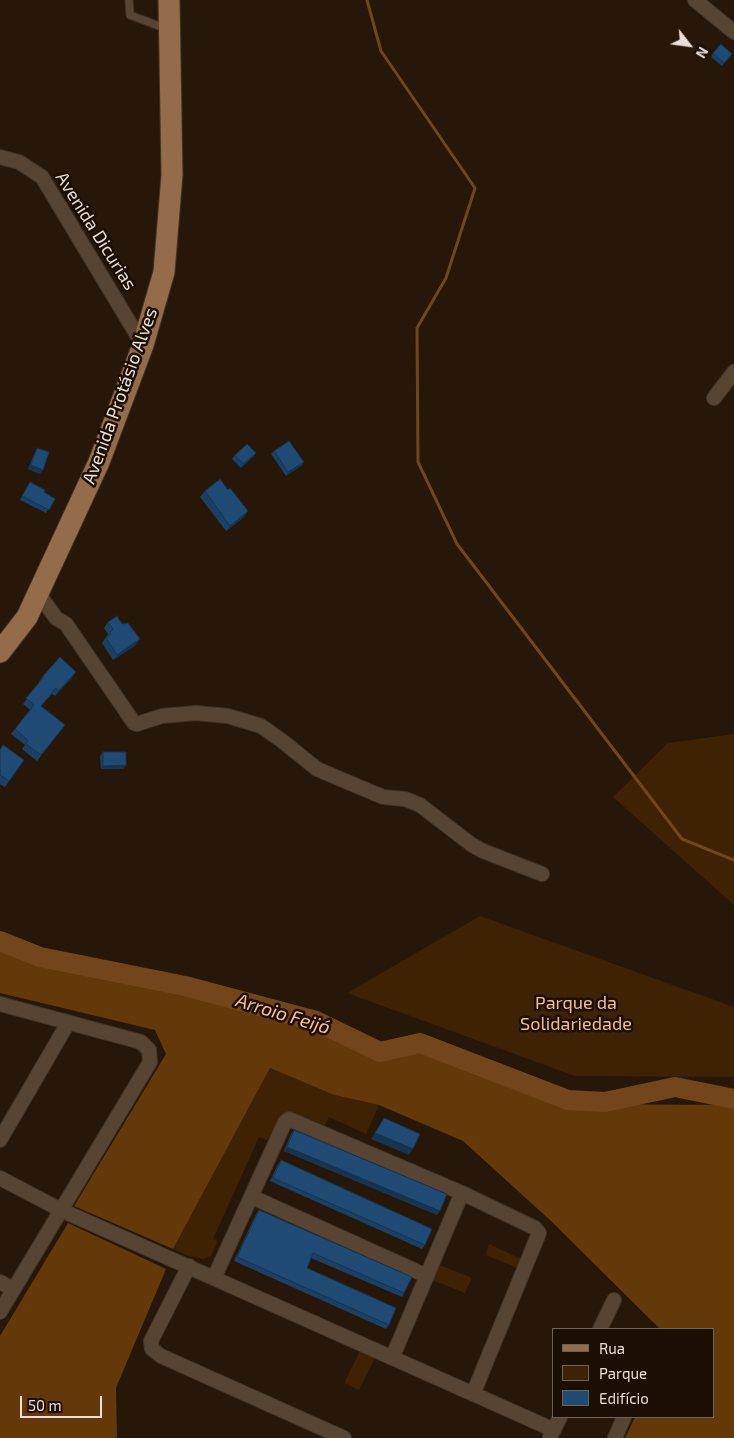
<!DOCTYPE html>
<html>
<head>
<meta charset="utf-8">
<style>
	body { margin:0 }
	#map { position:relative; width:734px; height:1438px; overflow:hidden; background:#261709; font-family:"Exo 2",sans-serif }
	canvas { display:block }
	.legend { position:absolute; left:552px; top:1328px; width:162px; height:90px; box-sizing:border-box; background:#1c0e02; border:1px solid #6e6257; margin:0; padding:6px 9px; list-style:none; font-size:15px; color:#eadfd6 }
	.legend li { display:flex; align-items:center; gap:10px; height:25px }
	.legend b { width:25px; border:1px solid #6e6257 }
	.north { position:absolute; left:664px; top:20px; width:50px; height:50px; -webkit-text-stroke:4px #1c0e02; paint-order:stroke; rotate:120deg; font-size:14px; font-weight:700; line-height:20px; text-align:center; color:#eadfd6 }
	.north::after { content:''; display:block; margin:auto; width:18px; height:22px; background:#eadfd6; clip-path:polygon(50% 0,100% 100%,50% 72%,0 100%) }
	.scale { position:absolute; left:20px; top:1396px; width:82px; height:22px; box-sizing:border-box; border:2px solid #eadfd6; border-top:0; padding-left:6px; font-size:15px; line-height:18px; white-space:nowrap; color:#eadfd6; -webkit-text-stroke:4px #1c0e02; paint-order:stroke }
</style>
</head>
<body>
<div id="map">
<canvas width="734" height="1438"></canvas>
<ul class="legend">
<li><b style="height:6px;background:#946c49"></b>Rua</li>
<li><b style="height:14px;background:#3f2203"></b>Parque</li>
<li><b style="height:14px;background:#1f4a73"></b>Edifício</li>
</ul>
<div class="north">N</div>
<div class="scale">50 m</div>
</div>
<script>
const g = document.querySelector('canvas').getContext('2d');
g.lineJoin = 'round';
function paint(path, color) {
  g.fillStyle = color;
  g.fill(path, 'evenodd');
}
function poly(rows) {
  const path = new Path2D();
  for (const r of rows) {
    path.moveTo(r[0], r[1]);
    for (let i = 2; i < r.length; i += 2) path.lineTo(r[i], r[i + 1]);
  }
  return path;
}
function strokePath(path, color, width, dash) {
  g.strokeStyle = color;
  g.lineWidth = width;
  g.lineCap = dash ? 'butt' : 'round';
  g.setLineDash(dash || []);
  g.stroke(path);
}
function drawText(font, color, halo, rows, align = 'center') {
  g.font = font + ' "Exo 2",sans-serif';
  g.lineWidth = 5;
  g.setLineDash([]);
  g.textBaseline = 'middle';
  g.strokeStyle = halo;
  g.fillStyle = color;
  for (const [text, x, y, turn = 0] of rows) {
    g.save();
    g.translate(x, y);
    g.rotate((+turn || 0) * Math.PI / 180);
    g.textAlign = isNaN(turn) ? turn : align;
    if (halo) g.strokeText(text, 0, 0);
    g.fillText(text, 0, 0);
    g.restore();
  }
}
paint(poly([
	[734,734,734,905,613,797,668,743],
	[480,916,734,1007,734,1077,575,1076,347,993],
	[270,1068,334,1095,379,1105,366,1134,329,1117,325,1125,289,1113,282,1115,267,1140,259,1137,213,1239,218,1241,211,1256,203,1259,189,1256,173,1249],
	[489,1244,521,1259,517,1268,486,1255],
	[437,1264,472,1278,465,1293,430,1279],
	[360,1351,375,1358,359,1390,344,1383]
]), '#3f2203');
paint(poly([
	[0,945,39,961,220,1001,311,1025,378,1056,419,1048,564,1104,734,1105,734,1438,625,1438,635,1417,713,1417,713,1329,660,1329,551,1221,463,1141,379,1105,334,1095,270,1068,173,1249,74,1206,166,1054,155,1030,0,993],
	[68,1223,166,1269,116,1388,117,1438,0,1438,0,1336]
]), '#643909');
strokePath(poly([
	[367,0,381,51,475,188,446,278,417,328,418,462,457,544,682,839,734,860]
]), '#72461a', 3);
strokePath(poly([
	[0,941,40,957,185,986,316,1021,380,1052,420,1043,568,1100,605,1102,675,1087,734,1099]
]), '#72461a', 20);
const service = poly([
	[129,0,130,15,167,29]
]);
const minor = poly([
	[695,0,734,32],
	[0,157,19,162,42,177,143,345],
	[714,398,734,372],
	[38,593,56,618,66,624,134,723,137,724,162,716,196,713,228,716,261,726,281,740,317,769,383,797,405,799,420,805,472,845,483,851,542,874],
	[0,1004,141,1042,149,1050,150,1062,0,1312],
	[0,1140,68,1023],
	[0,1178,61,1210,554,1430],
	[252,1197,427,1276],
	[189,1266,151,1341,152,1349,161,1356,344,1438],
	[214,1278,285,1122,289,1119,462,1193,535,1228,539,1233,473,1394],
	[0,1282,13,1289],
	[600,1329,614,1300],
	[392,1358,462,1193],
	[550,1437,560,1417],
	[615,1438,624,1417]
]);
const primary = poly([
	[0,652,27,617,99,462,143,345,164,272,172,175,169,0]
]);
strokePath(service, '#413326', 9);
strokePath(minor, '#413326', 16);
strokePath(primary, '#413326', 23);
strokePath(service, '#574433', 7);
strokePath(minor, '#574433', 14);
strokePath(primary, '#946c49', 21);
paint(poly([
	[713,53,730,57,722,66,711,57],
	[37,448,40,474,28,469,35,452],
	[274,451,304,462,301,466,286,476,271,454],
	[256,453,253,457,241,468,232,459,235,455],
	[30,482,44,492,55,499,46,513,20,500],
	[228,490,244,517,226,531,200,497,205,491],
	[108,622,136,645,113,660,102,643,108,634,104,628],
	[43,676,72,678,55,696,52,694,41,706,61,730,37,761,22,749,25,745,11,734,30,710,23,704,40,682,39,682],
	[0,750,24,760,5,787,0,784],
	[103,752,126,765,123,769,101,769,100,756],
	[294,1130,437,1215,284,1151,291,1134],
	[281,1160,425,1245,422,1249,270,1181,278,1164],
	[259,1210,404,1293,402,1297,311,1258,307,1268,389,1325,386,1329,234,1261,256,1214]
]), '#1b4063');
paint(poly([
	[256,453,253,457,241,468,243,464],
	[304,462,301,466,286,476,288,472],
	[31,465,43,470,40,474,28,469],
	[248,511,244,517,226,531,230,526],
	[140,639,136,645,113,660,117,655],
	[76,672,72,678,55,696,58,691],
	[126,765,123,769,101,769,103,766],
	[375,1133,413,1149,409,1155,371,1139],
	[287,1147,440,1211,437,1215,284,1151]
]), '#163450');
const building = poly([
	[721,44,732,54,724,63,713,53,721,44],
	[289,441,304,462,288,472,274,451,289,441],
	[247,444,256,453,243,464,235,455,247,444],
	[37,448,49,452,43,470,31,465,37,448],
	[220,479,228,490,230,488,248,511,230,526,205,491,220,479],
	[30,482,45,490,44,492,55,499,49,510,22,496,30,482],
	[117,616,122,624,128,623,140,639,117,655,106,638,111,634,110,632,113,629,108,622,117,616],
	[60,657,76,672,58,691,56,688,41,706,65,725,41,755,26,744,28,740,15,729,34,705,26,698,44,677,43,676,60,657],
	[3,745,24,760,9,781,0,775,0,772,1,771,0,770,0,750,3,745],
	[103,752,126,752,126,765,103,766,103,752],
	[384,1118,420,1134,413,1149,375,1133,384,1118],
	[294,1130,447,1194,440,1211,287,1147,294,1130],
	[281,1160,432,1229,425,1245,273,1178,281,1160],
	[259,1210,412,1277,404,1293,313,1253,307,1268,396,1308,389,1325,237,1257,259,1210]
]);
paint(building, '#1f4a73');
strokePath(building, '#163450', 1);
drawText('18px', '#eadfd6', '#1c0e02', [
	["Avenida Dicurias",96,231,58],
	["Avenida Protásio Alves",120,396,-70]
]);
drawText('18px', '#f6be8d', '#1c0e02', [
	["Parque da",576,1003],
	["Solidariedade",576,1024]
]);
drawText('italic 19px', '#f8c08f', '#1c0e02', [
	["Arroio Feijó",283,1014,17]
]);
</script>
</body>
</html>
